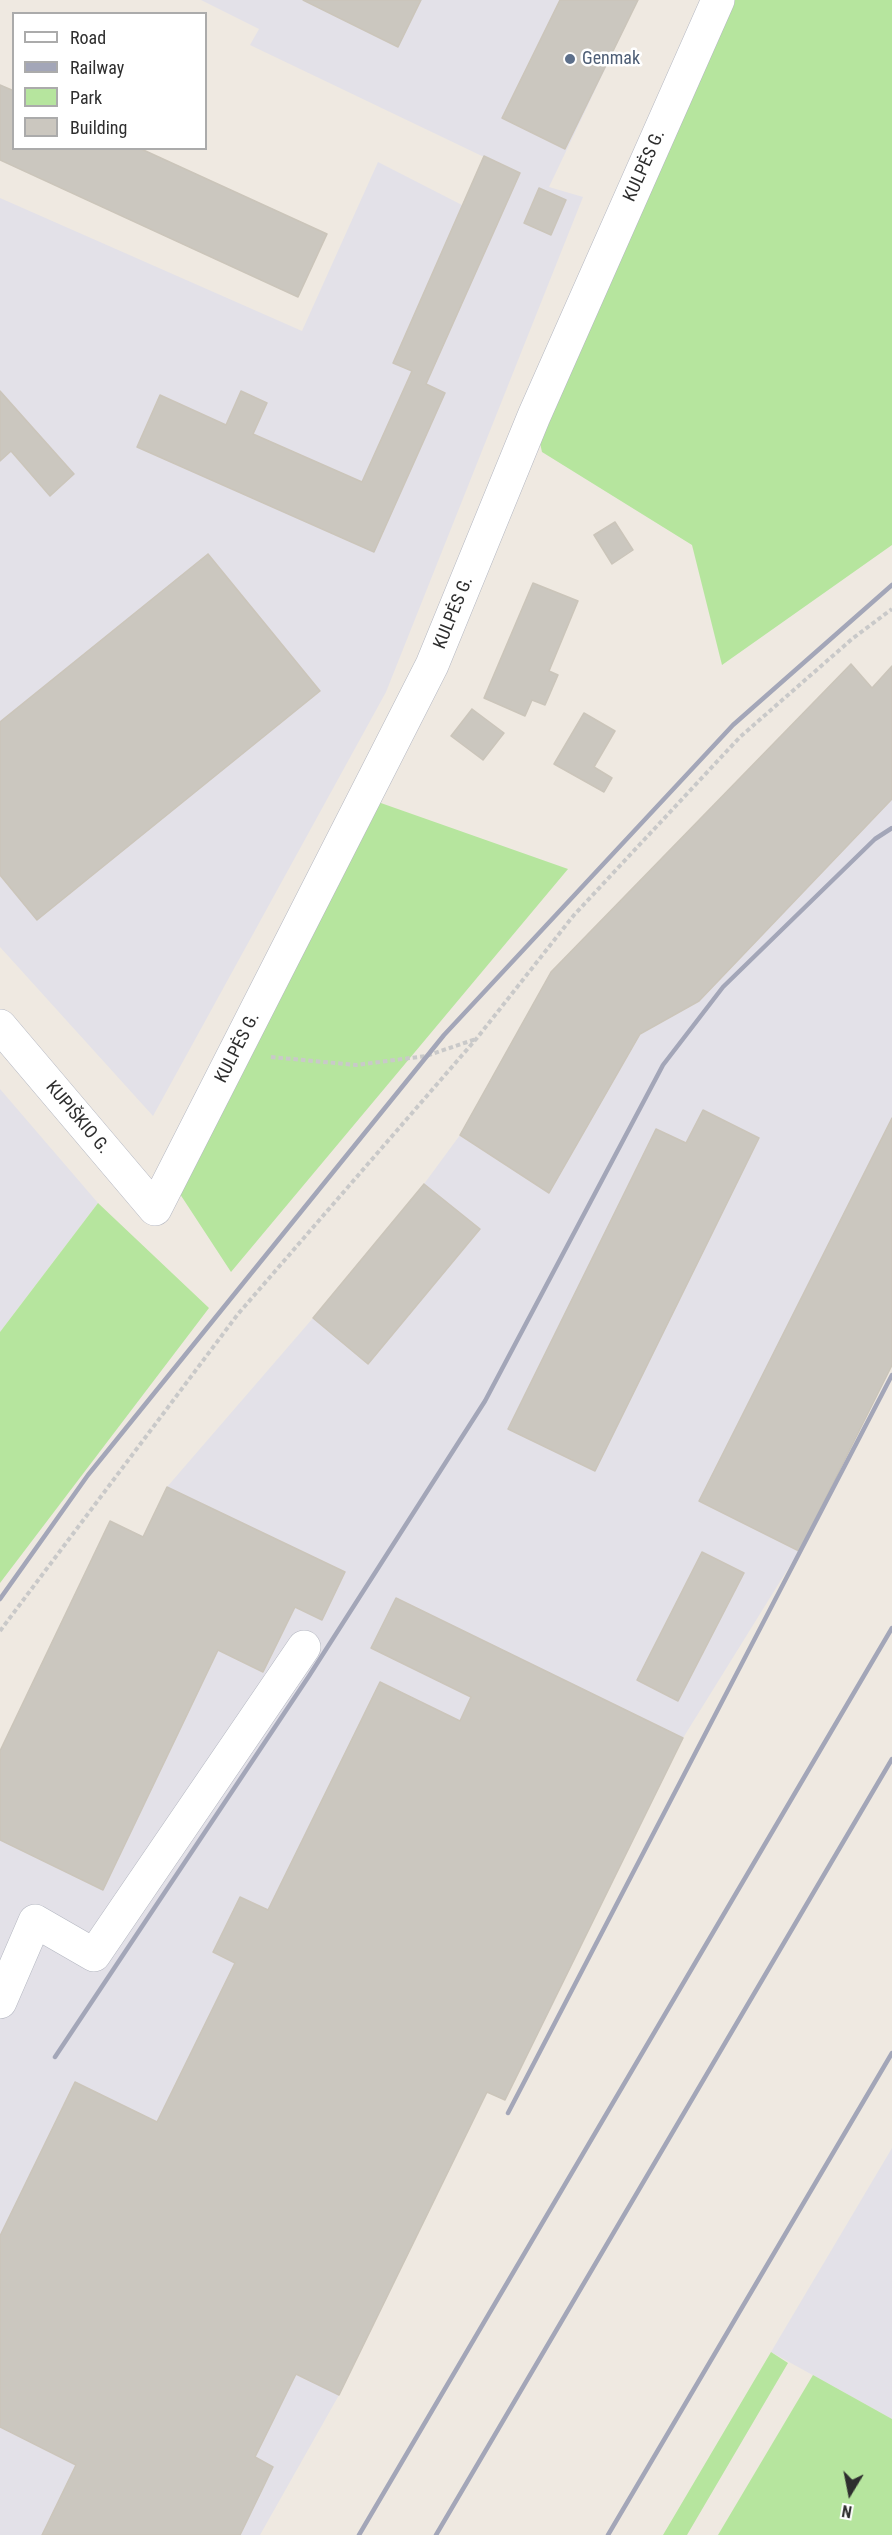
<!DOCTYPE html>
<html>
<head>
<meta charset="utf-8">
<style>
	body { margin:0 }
	#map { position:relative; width:892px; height:2535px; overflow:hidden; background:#efe9e1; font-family:"Roboto Condensed",sans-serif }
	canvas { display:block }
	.legend { position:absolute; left:12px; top:12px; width:195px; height:138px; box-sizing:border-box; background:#fff; border:2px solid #ababab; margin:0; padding:8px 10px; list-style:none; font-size:18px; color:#2e2e2e }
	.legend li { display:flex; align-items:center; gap:12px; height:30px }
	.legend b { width:30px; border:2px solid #ababab }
	.north { position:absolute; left:820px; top:2463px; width:60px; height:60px; -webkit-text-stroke:4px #fff; paint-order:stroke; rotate:190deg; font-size:16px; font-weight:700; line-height:24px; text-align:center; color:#2e2e2e }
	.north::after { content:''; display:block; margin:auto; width:21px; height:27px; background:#2e2e2e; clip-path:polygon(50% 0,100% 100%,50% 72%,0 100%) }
</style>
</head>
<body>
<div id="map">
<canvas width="892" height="2535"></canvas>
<ul class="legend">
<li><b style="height:8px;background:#fff"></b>Road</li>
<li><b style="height:8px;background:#a3a6b8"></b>Railway</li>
<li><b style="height:16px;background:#b6e59e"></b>Park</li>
<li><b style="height:16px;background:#cbc7bf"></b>Building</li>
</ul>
<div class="north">N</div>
</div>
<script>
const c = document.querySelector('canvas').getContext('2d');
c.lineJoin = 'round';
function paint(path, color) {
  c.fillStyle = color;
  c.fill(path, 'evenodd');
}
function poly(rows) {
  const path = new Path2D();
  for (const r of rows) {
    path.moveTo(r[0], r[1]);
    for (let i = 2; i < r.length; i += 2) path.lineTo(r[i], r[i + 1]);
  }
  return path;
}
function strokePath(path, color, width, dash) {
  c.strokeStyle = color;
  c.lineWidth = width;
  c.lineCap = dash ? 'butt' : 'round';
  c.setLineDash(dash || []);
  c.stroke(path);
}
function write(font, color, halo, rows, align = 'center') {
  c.font = font + ' "Roboto Condensed",sans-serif';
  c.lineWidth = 5;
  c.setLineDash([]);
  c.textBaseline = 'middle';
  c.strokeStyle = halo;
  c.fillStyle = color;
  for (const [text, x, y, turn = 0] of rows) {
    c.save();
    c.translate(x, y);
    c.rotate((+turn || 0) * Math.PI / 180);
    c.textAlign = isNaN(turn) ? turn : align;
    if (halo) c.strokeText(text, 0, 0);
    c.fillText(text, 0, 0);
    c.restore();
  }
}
const industrial = poly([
	[201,0,638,0,549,187,583,197,386,692,153,1116,0,947,0,198,302,331,378,162,462,205,484,157,250,45,259,29],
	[851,664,872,688,892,666,892,1365,799,1551,683,1738,505,2100,487,2092,339,2395,260,2535,0,2535,0,1751,110,1521,143,1536,167,1487,313,1318,424,1184,460,1135,551,972],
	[0,1089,98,1203,0,1332],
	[892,2148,892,2419,771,2352]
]);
const green = poly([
	[718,0,892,0,892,545,722,665,692,545,542,452,534,416],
	[378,802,568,869,231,1272,178,1191],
	[98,1203,209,1308,0,1583,0,1332],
	[771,2352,788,2363,687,2535,663,2535],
	[813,2375,892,2419,892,2535,718,2535]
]);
const building = poly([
	[303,0,421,0,398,47,303,0],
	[560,0,638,0,565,149,502,118,560,0],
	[0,85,14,91,14,148,139,148,327,234,298,297,0,160,0,85],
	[484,156,520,173,426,384,445,393,374,552,137,447,160,395,226,425,241,391,267,403,253,434,362,482,412,371,393,363,484,156],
	[539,188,566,200,551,235,524,223,539,188],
	[0,391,74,474,50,496,11,451,0,461,0,391],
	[615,522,633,550,612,564,594,535,615,522],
	[208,554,320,691,37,920,0,875,0,722,208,554],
	[533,583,578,601,549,671,558,675,545,705,532,700,525,716,484,698,533,583],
	[851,664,872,688,892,666,892,799,699,1001,640,1034,549,1193,460,1135,551,972,851,664],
	[472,709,504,733,483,760,451,736,472,709],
	[584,713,615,731,594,767,612,778,604,792,554,764,584,713],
	[703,1110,759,1138,595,1471,508,1429,656,1129,686,1143,703,1110],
	[892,1118,892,1365,799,1551,699,1501,892,1118],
	[424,1184,480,1229,368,1364,313,1318,424,1184],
	[167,1487,345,1572,322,1620,295,1607,263,1672,218,1650,103,1890,0,1840,0,1751,110,1521,143,1537,167,1487],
	[702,1552,744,1573,678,1701,637,1680,702,1552],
	[396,1598,683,1738,505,2100,487,2092,339,2395,296,2374,255,2457,273,2467,240,2535,42,2535,76,2465,0,2427,0,2236,75,2082,157,2122,235,1963,213,1952,240,1897,268,1910,380,1682,460,1721,471,1697,371,1648,396,1598]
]);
const path = poly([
	[271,1057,356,1065,426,1056,476,1039],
	[0,1631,238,1314,477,1038,574,915,740,737,852,639,892,609]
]);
const minor = poly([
	[0,1026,155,1209,432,665,534,416,718,0],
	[0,2002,35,1921,94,1955,304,1647]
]);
const rail = poly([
	[0,1599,88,1475,444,1035,733,725,892,585],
	[55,2057,309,1676,485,1401,663,1065,723,987,875,839,892,828],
	[508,2113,892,1375],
	[359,2535,892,1628],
	[436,2535,892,1759],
	[608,2535,892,2053]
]);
const markers = [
	[570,59,6,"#5c6f8a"]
];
const serviceNames = [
	["Genmak",582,59]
];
const streetNames = [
	["KULPĖS G.",645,166,-66],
	["KULPĖS G.",454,613,-68],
	["KULPĖS G.",238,1048,-63],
	["KUPIŠKIO G.",77,1118,50]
];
paint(industrial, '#e3e1e8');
paint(green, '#b6e59e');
paint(building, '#cbc7bf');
strokePath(building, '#cbc5ba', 1.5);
strokePath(minor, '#b4b7c1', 34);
strokePath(path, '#c9c9c9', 4, [4.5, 3]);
strokePath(minor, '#fff', 33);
strokePath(rail, '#a3a6b8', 4.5);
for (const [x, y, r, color] of markers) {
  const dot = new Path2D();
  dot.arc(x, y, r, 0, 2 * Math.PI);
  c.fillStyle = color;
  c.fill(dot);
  strokePath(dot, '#fff', 2);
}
write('18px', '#4e5e75', '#fff', serviceNames, 'left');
write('18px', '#2e2e2e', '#fff', streetNames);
</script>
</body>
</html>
